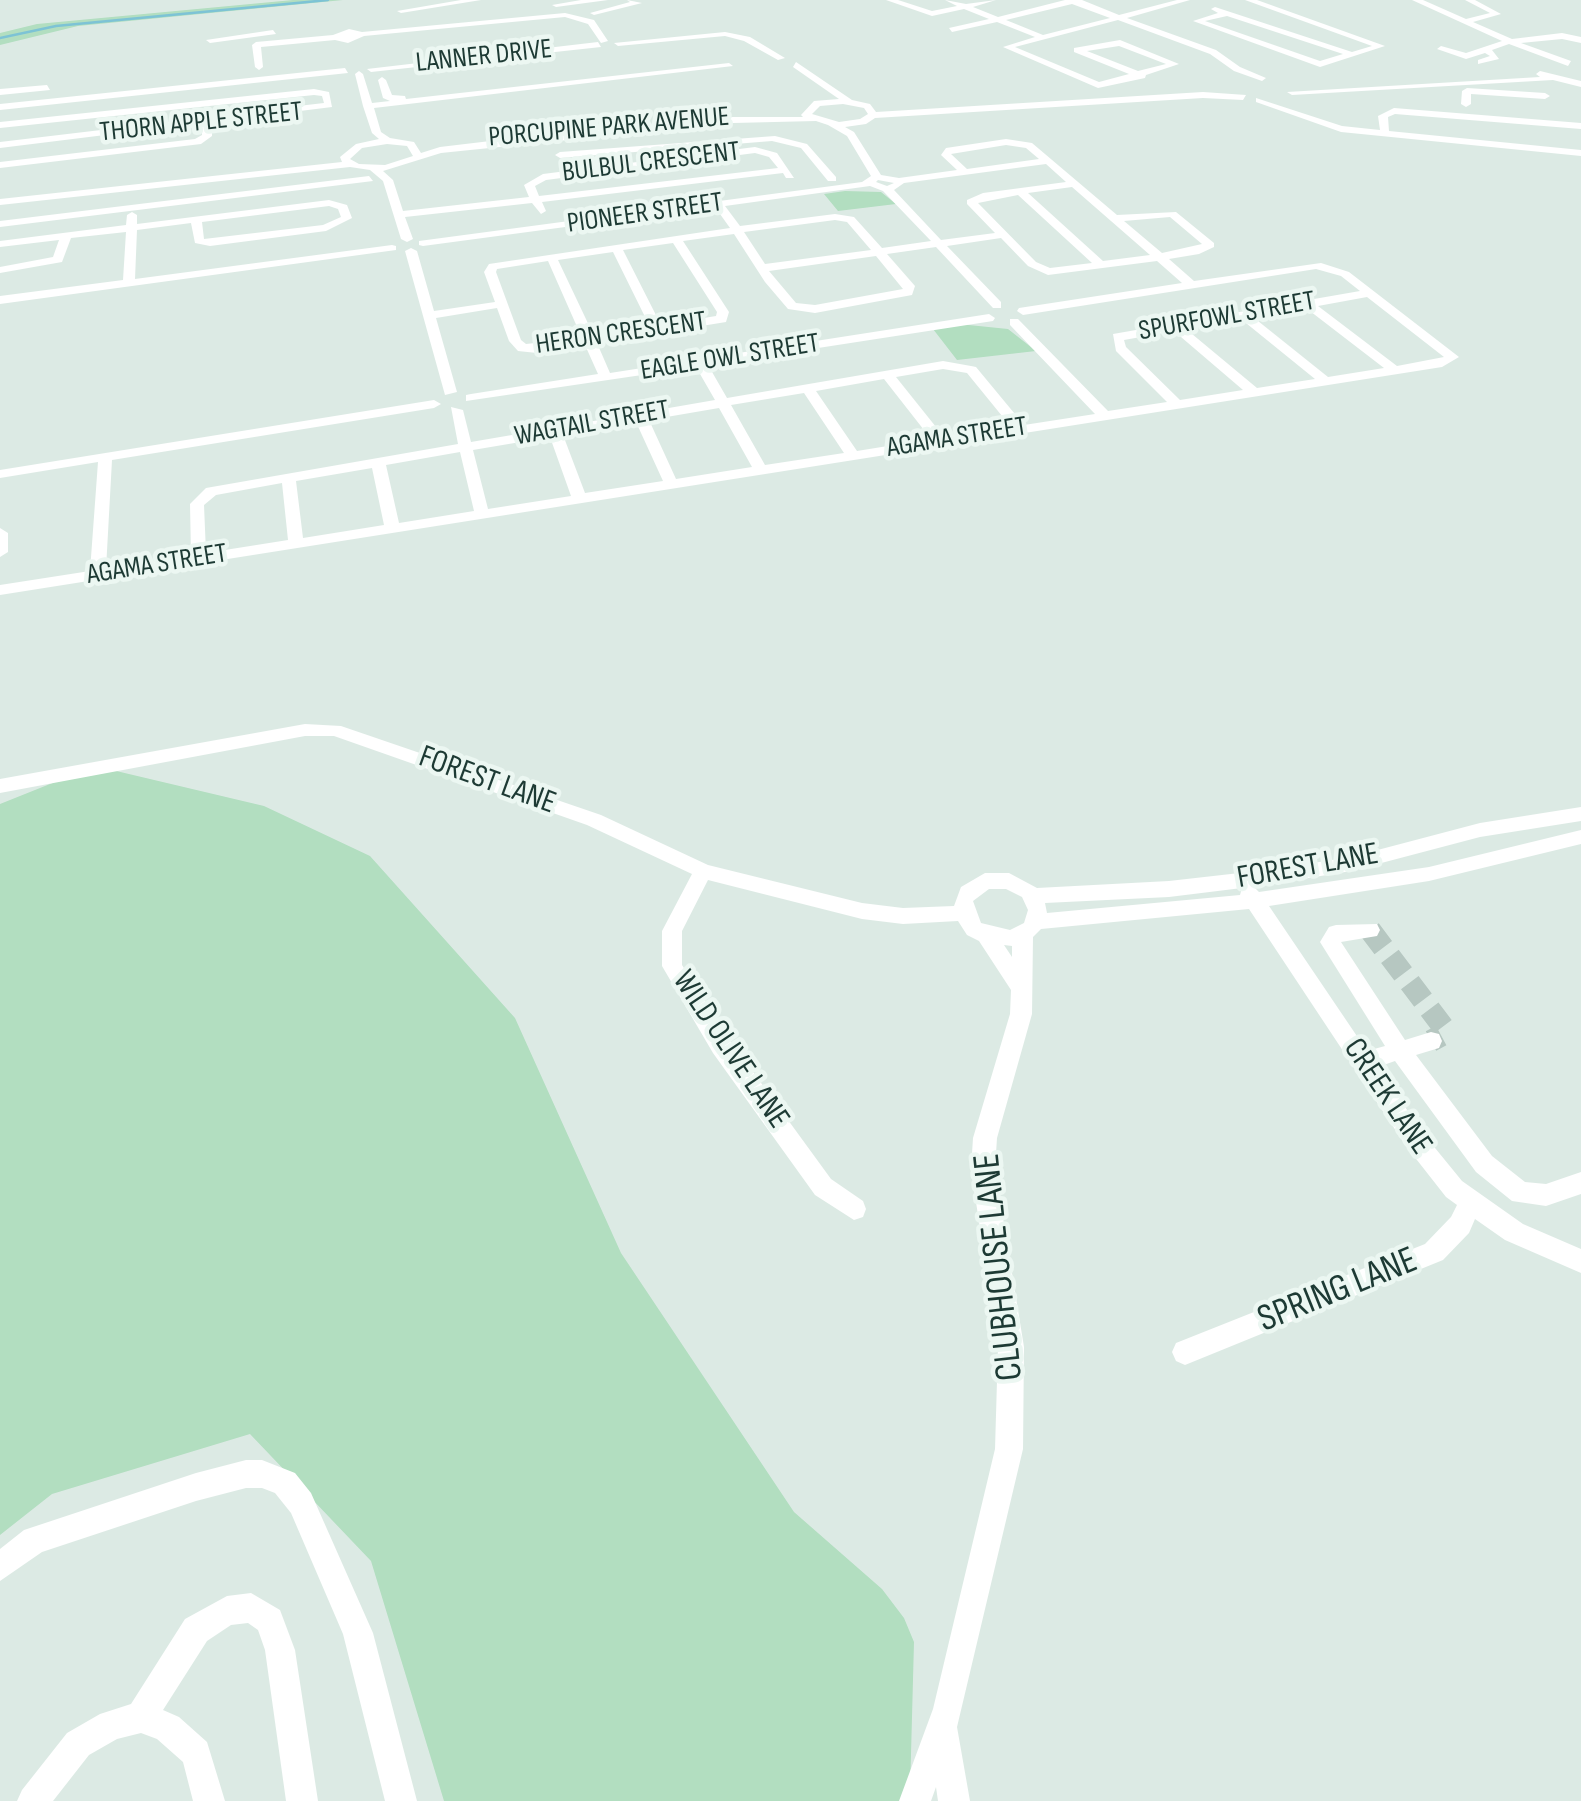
<!DOCTYPE html>
<html>
<head>
<meta charset="utf-8">
<style>
	body { margin:0 }
	canvas { display:block; background:#dceae4 }
</style>
</head>
<body>
<canvas width="1581" height="1801"></canvas>
<script>
const c = document.querySelector('canvas').getContext('2d');
c.lineJoin = 'round';
function paint(path, color) {
  c.fillStyle = color;
  c.fill(path, 'evenodd');
}
function poly(rows) {
  const path = new Path2D();
  for (const r of rows) {
    path.moveTo(r[0], r[1]);
    for (let i = 2; i < r.length; i += 2) path.lineTo(r[i], r[i + 1]);
  }
  return path;
}
function strokePath(path, color, width, dash) {
  c.strokeStyle = color;
  c.lineWidth = width;
  c.lineCap = dash ? 'butt' : 'round';
  c.setLineDash(dash || []);
  c.stroke(path);
}
function write(font, color, halo, rows, align = 'center') {
  c.font = font + ' "Sofia Sans Condensed",sans-serif';
  c.lineWidth = 9;
  c.setLineDash([]);
  c.textBaseline = 'middle';
  c.strokeStyle = halo;
  c.fillStyle = color;
  for (const [text, x, y, turn = 0] of rows) {
    c.save();
    c.translate(x, y);
    c.rotate((+turn || 0) * Math.PI / 180);
    c.textAlign = isNaN(turn) ? turn : align;
    if (halo) c.strokeText(text, 0, 0);
    c.fillText(text, 0, 0);
    c.restore();
  }
}
const green = poly([
	[293,0,343,0,78,26,0,45,0,33,37,24],
	[845,191,881,192,896,204,838,211,824,194],
	[959,324,1008,329,1036,351,957,360,933,329],
	[112,770,264,806,370,856,515,1018,621,1253,794,1512,882,1589,904,1618,914,1642,910,1792,903,1801,444,1801,371,1561,250,1434,52,1494,0,1535,0,804,60,780]
]);
const stream = poly([
	[0,38,56,26,328,0]
]);
const minorTunnel = poly([
	[1370,930,1444,1028,1444,1034,1431,1041]
]);
const minor = poly([
	[461,0,481,0,401,13,397,11,461,0],
	[581,0,608,0,556,7,552,5,581,0],
	[627,0,642,3,594,15,590,13,630,2,627,0],
	[886,0,898,0,932,11,957,6,945,0,966,4,996,0,973,7,998,17,1065,0,1082,0,1119,15,1177,0,1190,0,1127,18,1216,50,1240,67,1266,78,1262,81,1234,71,1210,54,1118,20,1015,47,1099,82,1129,74,1074,52,1074,48,1120,40,1179,64,1146,75,1145,78,1098,88,1003,47,1035,37,997,22,952,32,949,28,989,19,964,9,932,16,886,0],
	[1072,4,1110,18,1043,35,1006,20,1072,4],
	[1119,46,1166,64,1138,71,1087,51,1119,46],
	[1245,0,1257,0,1385,46,1320,67,1193,21,1218,13,1211,9,1215,7,1352,52,1372,46,1245,0],
	[1227,16,1343,54,1320,61,1205,21,1227,16],
	[1412,0,1423,0,1466,19,1490,13,1465,0,1475,0,1501,14,1473,22,1512,39,1562,33,1581,37,1581,43,1562,39,1521,43,1571,61,1568,66,1509,44,1492,50,1499,59,1478,64,1478,60,1490,56,1485,53,1466,59,1437,49,1441,46,1466,53,1502,41,1412,0],
	[565,13,594,20,608,41,601,43,588,24,565,17,364,36,348,43,335,40,261,47,263,67,259,70,255,67,252,45,256,42,333,35,349,29,362,32,565,13],
	[273,30,276,34,210,43,206,40,273,30],
	[725,32,750,37,785,58,778,60,744,41,725,36,618,46,614,43,725,32],
	[598,42,601,47,371,72,367,69,598,42],
	[796,62,852,100,870,104,876,112,1203,92,1246,95,1243,100,1203,98,875,118,866,124,845,127,854,132,881,175,899,178,957,170,941,155,946,148,1006,139,1032,143,1117,215,1176,212,1214,243,1214,247,1199,254,1169,259,1194,281,1321,263,1349,272,1459,357,1442,367,0,595,0,585,90,571,98,462,0,478,0,470,434,400,441,404,434,408,112,460,106,569,191,555,190,504,206,488,458,444,451,407,463,410,471,442,547,429,554,425,559,427,715,400,696,367,466,401,466,395,471,394,598,374,585,345,537,353,518,351,509,341,497,308,436,318,457,392,445,395,405,251,411,248,417,251,434,311,495,302,484,272,489,264,730,228,715,207,423,246,419,245,419,241,862,182,871,176,847,136,828,125,816,121,733,123,441,153,383,171,393,180,403,211,529,197,524,185,543,174,755,147,777,153,794,178,786,178,783,173,542,202,546,211,541,214,532,203,405,217,413,239,407,242,401,239,383,181,370,170,350,167,0,205,0,199,342,162,340,157,356,144,379,139,372,133,363,106,355,74,359,71,363,74,372,103,390,101,383,98,378,80,382,77,386,80,392,95,405,96,406,99,729,63,733,66,374,108,381,132,390,138,414,142,421,153,440,147,566,132,733,117,803,117,801,115,814,101,839,99,793,67,796,62],
	[843,104,864,108,868,114,860,119,839,122,812,114,820,106,843,104],
	[387,144,407,146,413,156,385,165,359,164,350,159,362,148,387,144],
	[1006,145,1026,148,1039,159,967,169,951,154,1006,145],
	[755,153,769,157,778,168,539,196,535,186,546,180,755,153],
	[1046,164,1066,182,983,193,967,200,967,204,995,233,941,240,894,190,904,183,1046,164],
	[878,180,894,183,887,186,876,182,878,180],
	[870,186,883,191,931,241,882,248,854,217,835,214,740,226,725,206,870,186],
	[1072,187,1150,255,1103,261,1028,193,1072,187],
	[1018,195,1092,263,1050,268,1036,262,978,203,1018,195],
	[1170,217,1202,244,1162,253,1124,221,1170,217],
	[835,220,847,222,871,250,765,264,744,232,835,220],
	[734,234,765,282,788,309,815,313,912,295,915,286,887,254,936,247,993,308,1001,308,1001,302,947,246,1001,238,1028,266,1048,275,1157,261,1182,283,1019,308,1017,311,1023,315,1316,269,1341,276,1360,291,1113,334,1116,351,1167,402,1108,411,1018,319,1010,319,1010,325,1095,414,1024,425,976,367,971,366,943,361,727,398,708,365,993,321,995,318,989,314,610,373,597,343,726,322,729,312,683,241,734,234],
	[673,243,717,312,716,316,661,325,623,250,673,243],
	[613,252,650,327,594,336,558,260,613,252],
	[876,256,903,289,815,305,796,303,769,271,876,256],
	[548,261,582,338,526,344,521,340,496,272,497,269,548,261],
	[1367,297,1444,357,1397,366,1318,306,1367,297],
	[1306,308,1384,368,1328,377,1253,317,1306,308],
	[1241,319,1315,379,1257,388,1186,329,1241,319],
	[1174,331,1243,390,1180,400,1126,347,1124,340,1174,331],
	[943,369,967,373,1011,427,944,437,896,377,943,369],
	[884,379,931,439,857,451,816,391,884,379],
	[804,393,844,453,765,465,731,405,804,393],
	[719,408,752,467,676,479,649,420,719,408],
	[636,422,663,481,585,493,563,435,636,422],
	[550,437,571,496,488,509,473,450,550,437],
	[460,452,474,511,399,523,386,465,460,452],
	[372,468,384,525,303,538,296,481,372,468],
	[282,483,288,540,206,553,204,505,216,495,282,483],
	[345,68,348,73,0,110,0,104,345,68],
	[1540,71,1581,81,1581,87,1553,80,1292,95,1287,92,1540,77,1536,74,1540,71],
	[47,85,50,90,0,95,0,89,47,85],
	[1467,88,1545,93,1550,96,1545,99,1471,94,1471,104,1466,107,1461,104,1462,91,1467,88],
	[314,89,329,92,332,107,212,122,212,136,201,144,0,168,0,162,195,139,202,135,202,123,0,148,0,142,202,118,207,110,212,116,324,103,322,96,314,95,0,128,0,122,314,89],
	[1256,98,1342,126,1380,130,1378,116,1394,108,1581,123,1581,129,1395,114,1388,117,1389,131,1581,150,1581,156,1341,132,1256,102,1256,98],
	[775,136,807,144,836,177,836,181,828,181,801,148,772,141,560,158,555,155,560,152,775,136],
	[369,176,373,181,0,227,0,221,369,176],
	[329,200,347,205,352,218,326,231,210,246,195,243,191,223,137,230,135,279,392,245,396,246,396,250,0,304,0,296,123,280,126,232,71,238,62,262,0,273,0,267,53,257,59,240,0,247,0,241,126,225,127,215,132,212,137,215,137,224,329,200],
	[329,206,338,209,341,217,323,225,204,239,202,222,329,206],
	[0,528,8,533,8,552,0,557,0,528],
	[305,724,341,726,601,815,708,865,862,903,903,908,954,906,961,887,985,873,1009,873,1037,888,1169,881,1275,869,1351,857,1480,823,1581,807,1581,821,1480,837,1351,871,1254,887,1259,892,1429,867,1581,830,1581,844,1429,881,1269,906,1367,1051,1385,1046,1320,942,1329,927,1336,925,1377,924,1380,930,1377,936,1341,942,1405,1040,1431,1032,1439,1034,1442,1041,1439,1048,1416,1055,1492,1156,1525,1182,1546,1184,1581,1172,1581,1194,1546,1206,1512,1201,1476,1172,1395,1061,1378,1067,1422,1132,1462,1181,1523,1224,1581,1249,1581,1273,1505,1240,1475,1219,1469,1233,1443,1260,1185,1365,1176,1361,1172,1352,1176,1343,1425,1244,1451,1217,1457,1205,1446,1197,1406,1146,1249,909,1041,929,1033,937,1032,1014,997,1138,995,1169,1024,1347,1023,1449,957,1727,970,1801,938,1801,936,1787,931,1801,899,1801,933,1709,995,1449,998,1347,971,1169,973,1138,1010,1014,1011,990,979,941,967,935,958,921,903,924,862,919,708,880,682,931,682,965,729,1039,831,1179,863,1201,866,1209,863,1217,854,1220,815,1195,713,1053,662,966,662,931,692,874,587,825,334,736,305,736,0,793,0,779,305,724],
	[1242,888,1240,895,1047,913,1045,903,1169,897,1242,888],
	[989,889,1006,889,1022,897,1028,910,1024,923,1010,930,981,923,973,901,989,889],
	[1004,945,1012,946,1012,957,1004,945],
	[246,1460,262,1460,295,1473,311,1493,373,1633,417,1801,385,1801,343,1634,291,1513,275,1493,262,1488,246,1488,196,1501,42,1552,0,1581,0,1549,24,1530,196,1473,246,1460],
	[251,1593,280,1610,295,1650,318,1801,286,1801,265,1650,258,1630,248,1623,231,1625,207,1641,163,1710,179,1717,207,1742,225,1801,193,1801,183,1762,157,1739,141,1733,117,1739,89,1755,53,1801,17,1801,22,1790,67,1733,100,1714,131,1704,185,1619,227,1596,251,1593]
]);
const farStreetnames = [
	["LANNER DRIVE",484,57,-6],
	["THORN APPLE STREET",201,123,-6],
	["PORCUPINE PARK AVENUE",609,128,-5],
	["BULBUL CRESCENT",651,163,-7],
	["PIONEER STREET",645,214,-8],
	["SPURFOWL STREET",1227,317,-10],
	["HERON CRESCENT",621,334,-8],
	["EAGLE OWL STREET",730,358,-9],
	["WAGTAIL STREET",592,424,-10],
	["AGAMA STREET",957,438,-9],
	["AGAMA STREET",157,565,-9]
];
const streetNames = [
	["FOREST LANE",487,781,20],
	["FOREST LANE",1308,867,-10],
	["WILD OLIVE LANE",730,1050,56],
	["CREEK LANE",1387,1097,56]
];
const nearStreetnames = [
	["CLUBHOUSE LANE",1000,1267,-96],
	["SPRING LANE",1338,1291,-22]
];
paint(green, '#b2dec0');
strokePath(stream, '#7dc3d5', 2.5);
strokePath(minorTunnel, '#b6c7c1', 22, [22, 11]);
paint(minor, '#fff');
write('28px', '#1d3a34', '#ecf7f2', farStreetnames);
write('32px', '#1d3a34', '#ecf7f2', streetNames);
write('38px', '#1d3a34', '#ecf7f2', nearStreetnames);
</script>
</body>
</html>
